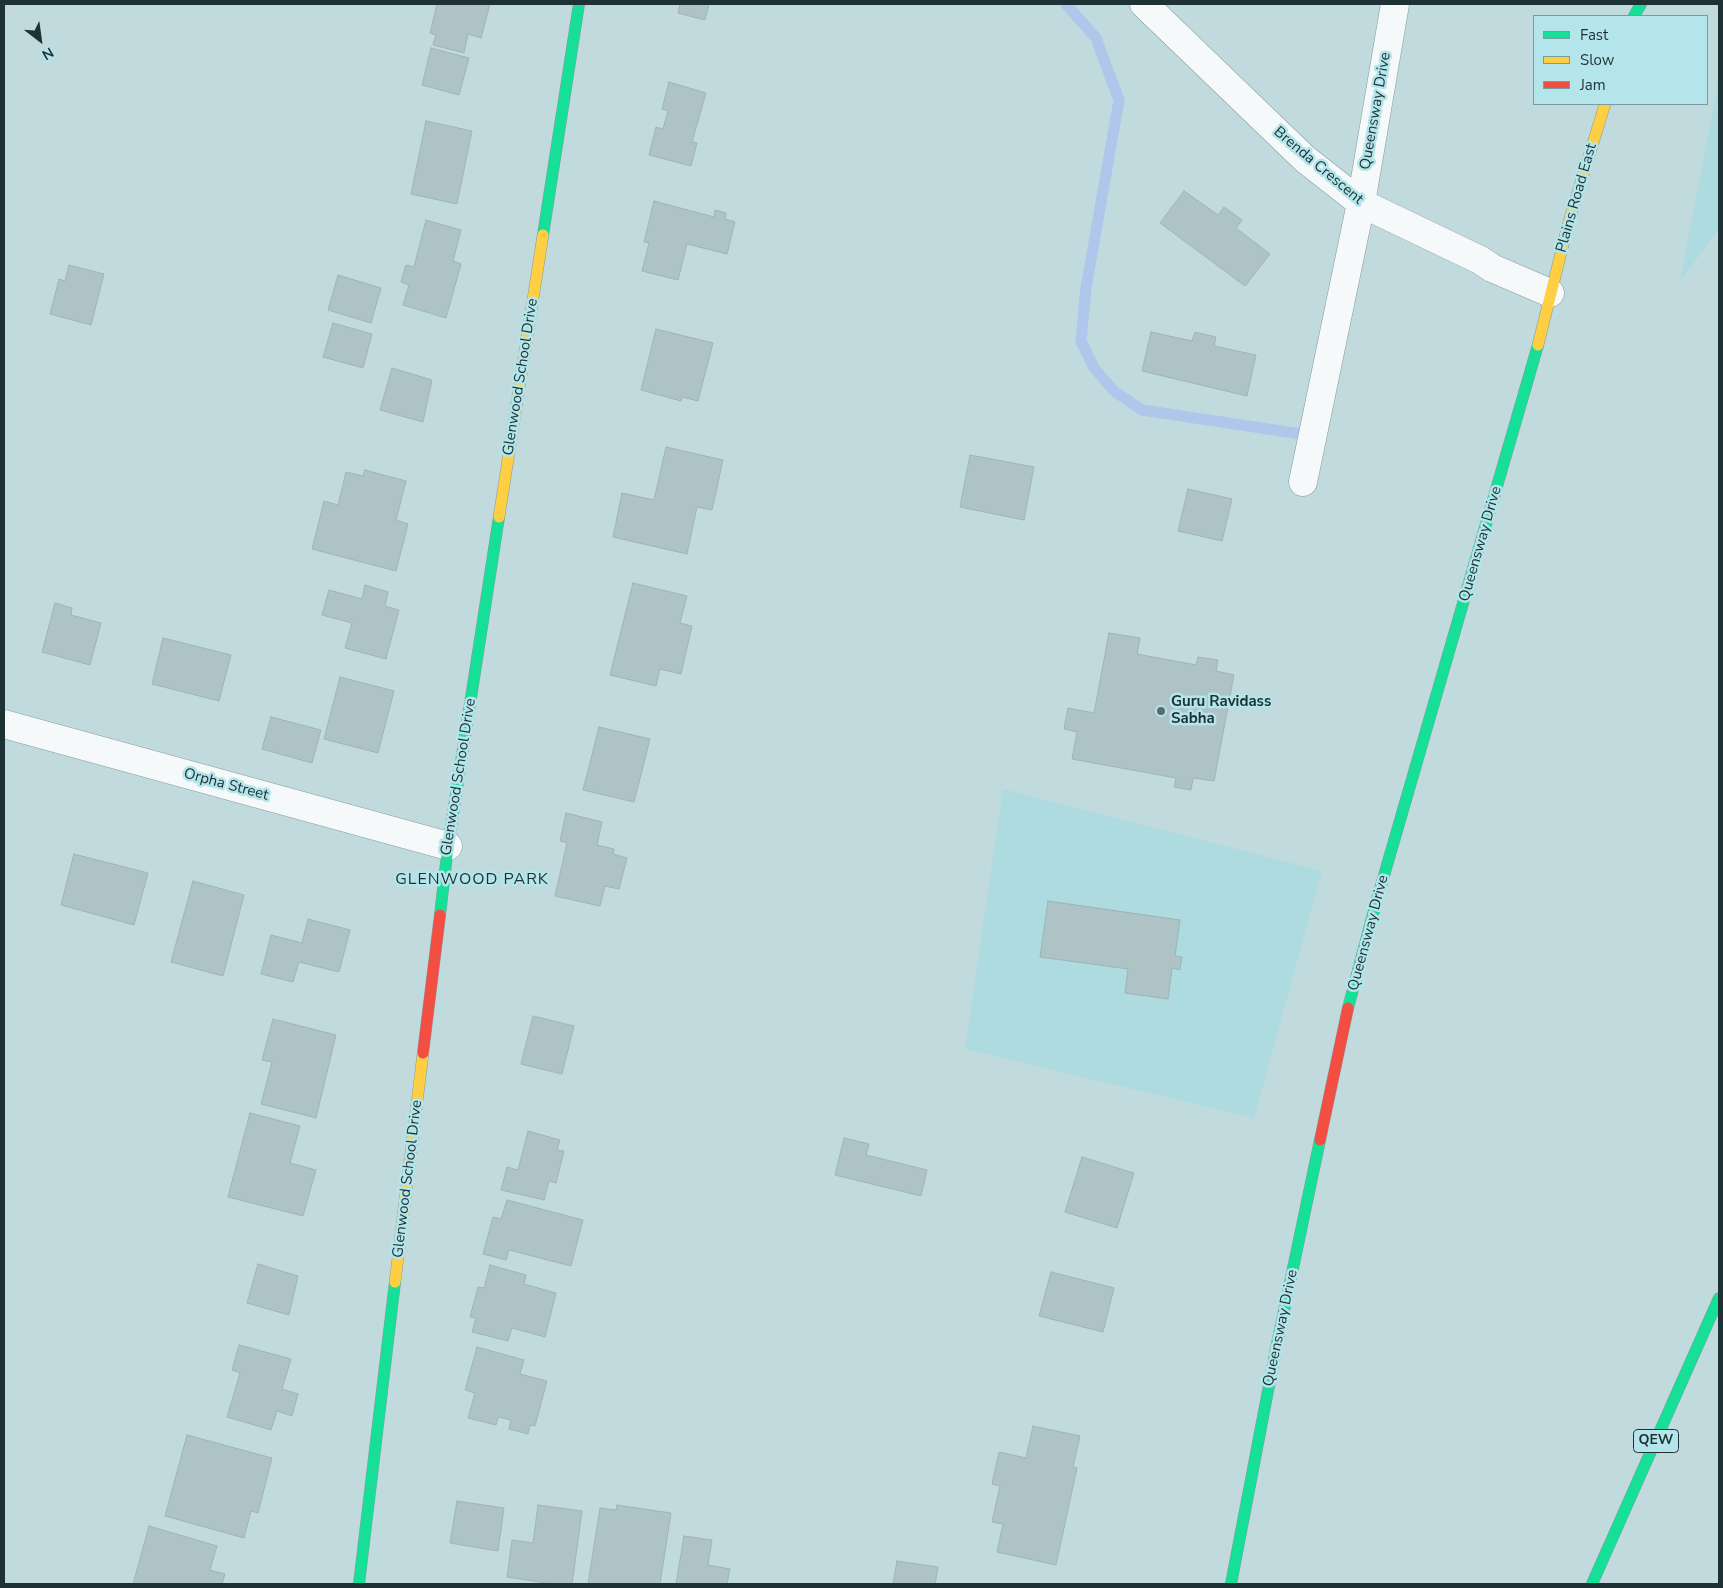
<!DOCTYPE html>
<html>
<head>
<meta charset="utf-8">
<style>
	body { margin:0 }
	#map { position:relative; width:1723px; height:1588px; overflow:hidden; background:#c0dadd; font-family:"Nunito Sans",sans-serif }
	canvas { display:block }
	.frame { position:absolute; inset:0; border:5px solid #1e3134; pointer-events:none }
	.legend { position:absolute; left:1533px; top:15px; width:175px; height:90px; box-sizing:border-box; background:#b3e5ea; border:1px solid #779da1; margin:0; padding:6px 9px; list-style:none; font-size:15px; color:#1e3134 }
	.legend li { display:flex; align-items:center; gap:10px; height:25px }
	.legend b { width:25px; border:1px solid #779da1 }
	.north { position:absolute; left:15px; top:15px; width:50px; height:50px; -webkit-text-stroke:4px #b3e5ea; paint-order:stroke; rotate:150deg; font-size:14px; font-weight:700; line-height:20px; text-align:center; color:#1e3134 }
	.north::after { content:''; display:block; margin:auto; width:18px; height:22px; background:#1e3134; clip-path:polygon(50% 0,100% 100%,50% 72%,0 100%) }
</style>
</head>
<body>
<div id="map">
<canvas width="1723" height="1588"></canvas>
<div class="frame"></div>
<ul class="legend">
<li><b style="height:6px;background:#16e098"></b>Fast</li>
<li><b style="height:6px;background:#ffcf43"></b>Slow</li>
<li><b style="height:6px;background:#f24e42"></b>Jam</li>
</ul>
<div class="north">N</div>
</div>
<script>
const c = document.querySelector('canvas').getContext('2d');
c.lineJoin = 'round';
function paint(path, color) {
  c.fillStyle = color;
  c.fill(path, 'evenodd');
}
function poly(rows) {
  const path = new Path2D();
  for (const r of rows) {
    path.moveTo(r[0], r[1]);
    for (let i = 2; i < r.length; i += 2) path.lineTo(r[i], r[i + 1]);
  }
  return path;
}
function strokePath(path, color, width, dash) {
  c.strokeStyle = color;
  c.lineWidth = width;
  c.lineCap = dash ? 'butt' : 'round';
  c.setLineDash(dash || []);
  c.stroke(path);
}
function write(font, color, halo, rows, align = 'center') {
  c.font = font + ' "Nunito Sans",sans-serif';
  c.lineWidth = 5;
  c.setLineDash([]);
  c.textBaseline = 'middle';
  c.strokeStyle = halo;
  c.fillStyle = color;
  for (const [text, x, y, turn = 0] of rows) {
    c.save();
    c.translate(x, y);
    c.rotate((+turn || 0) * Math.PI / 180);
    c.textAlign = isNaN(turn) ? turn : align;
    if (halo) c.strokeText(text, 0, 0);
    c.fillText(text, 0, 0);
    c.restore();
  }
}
const built = poly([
	[1719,79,1719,229,1680,281],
	[1003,789,1322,871,1254,1118,965,1049]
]);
const stream = poly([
	[1066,4,1096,38,1119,100,1086,288,1081,341,1094,368,1114,391,1142,410,1301,434]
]);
const building = poly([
	[437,4,490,4,481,38,468,34,464,53,433,45,436,35,430,33,437,4],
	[680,4,709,4,705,20,678,13,680,4],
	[431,48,469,58,459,95,422,85,431,48],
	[669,82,706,93,692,142,697,143,691,166,649,155,656,127,663,129,668,111,662,109,669,82],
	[426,121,472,131,457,204,411,194,426,121],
	[1184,191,1218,215,1224,207,1242,220,1236,228,1270,254,1245,286,1160,223,1184,191],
	[654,201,714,217,715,210,726,213,725,219,735,222,727,254,687,244,678,280,642,271,649,243,644,242,654,201],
	[426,220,461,230,453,261,461,264,446,318,403,305,409,285,401,282,406,265,414,267,426,220],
	[69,265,104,274,91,325,50,314,59,279,65,281,69,265],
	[338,275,381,288,371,323,328,310,338,275],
	[333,323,372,334,363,368,323,357,333,323],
	[656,329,713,343,698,401,682,397,681,401,641,390,656,329],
	[1151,332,1192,341,1195,332,1216,337,1214,346,1256,355,1247,396,1142,371,1151,332],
	[392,368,432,380,423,422,380,410,392,368],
	[666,447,723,460,712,510,697,507,687,554,613,537,622,493,654,500,666,447],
	[970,455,1034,467,1024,520,960,507,970,455],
	[365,470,406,481,396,520,408,524,396,571,312,549,324,501,338,505,346,472,363,476,365,470],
	[1188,489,1232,499,1222,541,1178,531,1188,489],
	[633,583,687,596,680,623,692,626,681,674,660,669,656,686,610,675,633,583],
	[365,585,388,592,385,606,399,610,386,659,345,648,352,623,322,615,329,590,362,599,365,585],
	[55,603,72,608,71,615,101,623,90,665,42,652,55,603],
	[1109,633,1140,638,1137,654,1196,665,1198,657,1218,660,1216,671,1234,675,1214,781,1193,778,1191,790,1174,787,1176,778,1072,759,1077,732,1064,729,1068,708,1094,713,1109,633],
	[163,638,231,655,219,701,152,684,163,638],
	[340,677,394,691,378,753,324,739,340,677],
	[271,717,321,730,312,763,262,749,271,717],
	[599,727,650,739,634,802,583,790,599,727],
	[566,813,602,822,597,845,614,849,613,854,627,858,619,889,605,886,600,906,555,896,567,843,560,841,566,813],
	[74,854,148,873,134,925,61,905,74,854],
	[193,881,244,895,223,976,171,962,193,881],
	[1048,901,1180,920,1175,956,1182,957,1180,970,1172,968,1168,999,1125,993,1128,969,1040,957,1048,901],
	[308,919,350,930,339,972,299,962,293,982,261,974,271,935,302,943,308,919],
	[533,1016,574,1026,562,1074,521,1064,533,1016],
	[273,1019,336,1035,316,1118,261,1104,272,1062,262,1060,273,1019],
	[250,1113,300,1126,290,1163,316,1170,303,1216,228,1197,250,1113],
	[528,1131,560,1140,557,1150,564,1151,556,1183,549,1181,544,1200,501,1190,507,1167,518,1170,528,1131],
	[844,1138,869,1144,866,1155,927,1170,921,1196,835,1175,844,1138],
	[1082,1157,1134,1173,1117,1228,1065,1212,1082,1157],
	[507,1200,583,1220,571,1266,509,1250,506,1260,483,1254,493,1217,501,1219,507,1200],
	[258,1264,298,1276,289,1315,247,1303,258,1264],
	[490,1265,526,1275,524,1284,556,1293,545,1337,512,1328,508,1341,472,1332,476,1318,470,1317,478,1287,484,1288,490,1265],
	[1051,1272,1114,1288,1103,1332,1039,1316,1051,1272],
	[239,1345,291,1359,282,1389,298,1394,292,1416,277,1411,271,1430,227,1417,240,1373,232,1370,239,1345],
	[477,1347,524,1360,520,1374,547,1381,535,1426,530,1425,528,1434,509,1429,511,1420,498,1417,496,1425,468,1418,475,1393,465,1390,477,1347],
	[1033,1426,1080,1436,1073,1467,1077,1468,1056,1565,997,1552,1003,1524,992,1522,1000,1486,992,1484,999,1452,1026,1458,1033,1426],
	[187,1435,272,1458,258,1513,251,1511,244,1538,165,1516,187,1435],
	[457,1501,504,1508,498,1551,450,1543,457,1501],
	[538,1505,582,1511,572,1584,553,1584,507,1577,512,1540,533,1543,538,1505],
	[617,1505,671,1513,660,1584,588,1584,600,1508,616,1510,617,1505],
	[149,1526,217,1546,210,1570,225,1574,222,1584,133,1584,149,1526],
	[684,1536,712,1540,708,1565,730,1569,727,1584,676,1584,684,1536],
	[897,1561,938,1567,935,1584,893,1584,897,1561]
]);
const street = poly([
	[1144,4,1305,159,1361,203,1480,260,1492,268,1550,293],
	[1303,482,1361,203,1395,4],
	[4,724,448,846]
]);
const fast = poly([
	[1634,16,1641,4],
	[543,235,579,4],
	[440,915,448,846,499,517],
	[1348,1008,1376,903,1538,345],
	[359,1584,395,1282],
	[1231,1584,1276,1349,1320,1140],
	[1592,1584,1719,1298]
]);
const slow = poly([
	[1538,345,1569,221,1605,104],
	[499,517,543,235],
	[395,1282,423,1053]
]);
const jam = poly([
	[423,1053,440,915],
	[1320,1140,1348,1008]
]);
const markers = [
	[1161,711,5,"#576c6f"]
];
const shields = [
	[1656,1441,45]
];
const shieldNames = [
	["QEW",1656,1441]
];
const streetNames = [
	["Queensway Drive",1376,111,-80],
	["Brenda Crescent",1318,166,40],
	["Plains Road East",1577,198,-74],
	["Glenwood School Drive",521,377,-81],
	["Queensway Drive",1481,544,-74],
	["Glenwood School Drive",459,777,-81],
	["Orpha Street",226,785,15],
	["Queensway Drive",1369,933,-75],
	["Glenwood School Drive",408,1179,-83],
	["Queensway Drive",1281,1328,-78]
];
const poiNames = [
	["Guru Ravidass",1171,702],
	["Sabha",1171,719]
];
const neighbourhoodNames = [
	["GLENWOOD PARK",472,880]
];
paint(built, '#aedbe0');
strokePath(stream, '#afc7ea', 11);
paint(building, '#aec3c5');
strokePath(building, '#9eb4b6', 1);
strokePath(street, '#889c9f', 29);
strokePath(fast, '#889c9f', 12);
strokePath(slow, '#889c9f', 12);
strokePath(jam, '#889c9f', 12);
strokePath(street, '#f6f9fa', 28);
strokePath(fast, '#16e098', 11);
strokePath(slow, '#ffcf43', 11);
strokePath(jam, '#f24e42', 11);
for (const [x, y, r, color] of markers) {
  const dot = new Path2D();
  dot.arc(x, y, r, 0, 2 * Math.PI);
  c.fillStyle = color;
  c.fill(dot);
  strokePath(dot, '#b3e5ea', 2);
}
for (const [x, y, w] of shields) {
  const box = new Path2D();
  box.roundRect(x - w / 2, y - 11.5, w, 23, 4);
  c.fillStyle = '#b3e5ea';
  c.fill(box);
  strokePath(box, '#1e3134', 1);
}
write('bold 14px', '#1e3134', null, shieldNames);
write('15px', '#1e3134', '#b3e5ea', streetNames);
write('bold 15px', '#1e3134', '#b3e5ea', poiNames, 'left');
c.letterSpacing = '1px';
write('16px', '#1e3134', '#b3e5ea', neighbourhoodNames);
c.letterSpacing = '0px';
</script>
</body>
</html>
